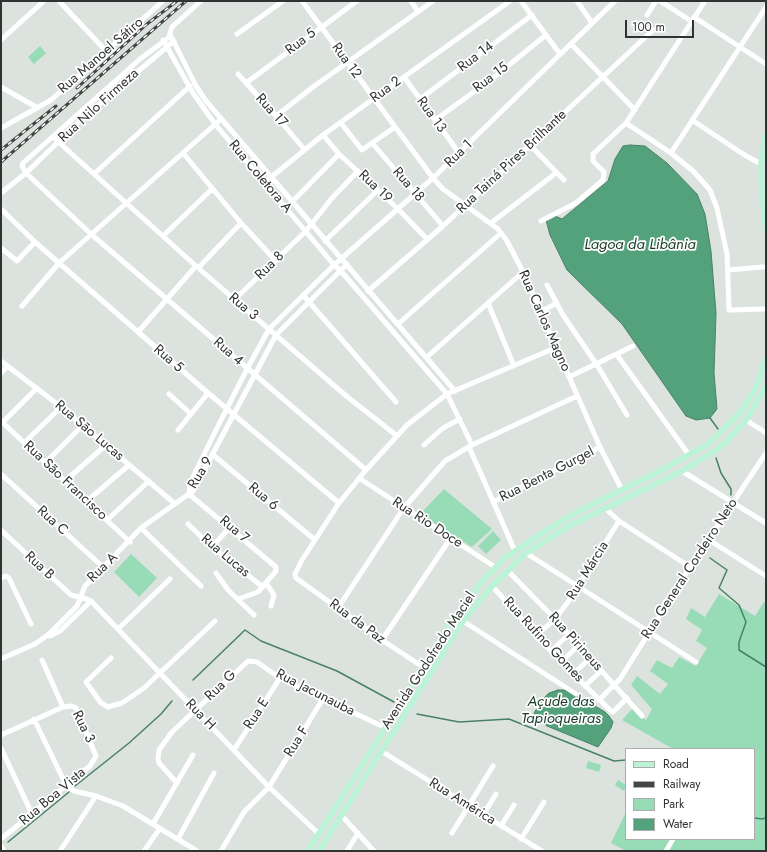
<!DOCTYPE html>
<html>
<head>
<meta charset="utf-8">
<style>
	body { margin:0 }
	#map { position:relative; width:767px; height:852px; overflow:hidden; background:#dce3df; font-family:Jost,sans-serif }
	canvas { display:block }
	.frame { position:absolute; inset:0; border:2px solid #303331; pointer-events:none }
	.legend { position:absolute; left:625px; top:748px; width:130px; height:92px; box-sizing:border-box; background:#fff; border:1px solid #acadad; margin:0; padding:5px 7px; list-style:none; font-size:12px; color:#303331 }
	.legend li { display:flex; align-items:center; gap:8px; height:20px }
	.legend b { width:20px; border:1px solid #acadad }
	.scale { position:absolute; left:625px; top:20px; width:69px; height:18px; box-sizing:border-box; border:2px solid #303331; border-top:0; padding-left:5px; font-size:12px; line-height:14px; white-space:nowrap; color:#303331; -webkit-text-stroke:3px #fff; paint-order:stroke }
</style>
</head>
<body>
<div id="map">
<canvas width="767" height="852"></canvas>
<div class="frame"></div>
<ul class="legend">
<li><b style="height:5px;background:#bcf2d6"></b>Road</li>
<li><b style="height:5px;background:#434744"></b>Railway</li>
<li><b style="height:11px;background:#97dcb7"></b>Park</li>
<li><b style="height:11px;background:#54a27c"></b>Water</li>
</ul>
<div class="scale">100 m</div>
</div>
<script>
const c = document.querySelector('canvas').getContext('2d');
c.lineJoin = 'round';
function paint(path, color) {
  c.fillStyle = color;
  c.fill(path, 'evenodd');
}
function poly(rows) {
  const path = new Path2D();
  for (const r of rows) {
    path.moveTo(r[0], r[1]);
    for (let i = 2; i < r.length; i += 2) path.lineTo(r[i], r[i + 1]);
  }
  return path;
}
function strokePath(path, color, width, dash) {
  c.strokeStyle = color;
  c.lineWidth = width;
  c.lineCap = dash ? 'butt' : 'round';
  c.setLineDash(dash || []);
  c.stroke(path);
}
function write(font, color, halo, rows, align = 'center') {
  c.font = font + ' Jost,sans-serif';
  c.lineWidth = 3.5;
  c.setLineDash([]);
  c.textBaseline = 'middle';
  c.strokeStyle = halo;
  c.fillStyle = color;
  for (const [text, x, y, turn = 0] of rows) {
    c.save();
    c.translate(x, y);
    c.rotate((+turn || 0) * Math.PI / 180);
    c.textAlign = isNaN(turn) ? turn : align;
    if (halo) c.strokeText(text, 0, 0);
    c.fillText(text, 0, 0);
    c.restore();
  }
}
const green = poly([
	[40,46,46,53,34,64,28,57],
	[444,489,492,529,472,547,420,514],
	[493,531,501,540,486,554,478,546],
	[131,554,157,578,139,597,114,572],
	[719,594,755,616,764,602,766,603,766,851,626,851,611,843,626,812,626,839,754,839,754,749,673,749,622,720,633,708,646,720,652,709,631,685,637,676,660,694,668,684,650,671,657,660,672,668,679,657,696,666,707,648,696,641,702,630,686,619,691,608,705,617],
	[588,761,601,765,599,772,586,768],
	[618,780,626,785,624,791,615,785]
]);
const water = poly([
	[630,145,645,146,667,163,697,194,705,214,711,251,716,313,714,373,717,409,710,418,696,420,686,416,622,324,567,270,550,235,546,220,555,216,562,219,608,181,615,159,623,146,630,145],
	[558,690,565,690,571,692,605,712,609,716,613,722,611,728,598,747,547,726,535,717,534,713,543,699,549,693,558,690]
]);
const stream = poly([
	[710,418,718,429],
	[716,458,721,473,731,489,731,495],
	[710,558,727,570,719,588,739,605,746,622,739,642,739,650,766,667],
	[193,680,245,630,261,641,337,671,394,702],
	[417,714,459,722,509,719,614,761,626,760],
	[75,786,129,743,161,714,172,701],
	[754,818,763,819,766,817],
	[8,842,69,792]
]);
const minor = poly([
	[59,1,106,51],
	[302,1,433,178,443,189,498,229,507,241,523,272,600,447,622,490],
	[411,1,418,12],
	[521,1,560,54],
	[577,1,592,23],
	[660,1,691,21],
	[647,15,656,1],
	[694,17,766,64],
	[237,34,283,1],
	[169,36,172,27,201,1],
	[1,40,44,1],
	[163,40,193,93,215,124,334,265,340,270,447,394,472,445],
	[571,44,635,110],
	[238,74,276,116,304,149],
	[404,77,459,153],
	[246,83,357,1],
	[1,87,36,107],
	[420,99,532,15],
	[276,116,313,87,433,1],
	[435,120,493,78,546,35],
	[692,120,743,154,761,164],
	[341,123,362,150,395,127],
	[626,123,671,153,693,171,710,190,717,208,727,254,729,310,766,309],
	[1,128,51,100,163,1],
	[323,135,339,154,398,209,427,239],
	[53,137,196,266,345,395,396,435],
	[373,144,443,226],
	[530,145,564,180],
	[183,153,241,223,276,261],
	[671,153,766,7],
	[95,173,190,86],
	[264,183,323,135,510,1],
	[1,193,26,173,84,117,174,41],
	[292,202,339,154],
	[1,209,35,242,208,393,339,503],
	[541,221,576,203,603,180,604,172,593,161,593,154,626,123,705,1],
	[491,223,556,173],
	[163,236,212,189],
	[325,241,378,190],
	[1,248,17,261,35,242],
	[199,267,241,223],
	[728,270,763,267],
	[547,285,563,315,597,365,627,415],
	[368,291,443,226,653,30],
	[303,295,396,402],
	[234,300,306,231,332,198,358,171],
	[488,303,514,366],
	[22,306,59,263,221,119],
	[540,312,557,303],
	[398,324,501,233],
	[138,332,196,266],
	[617,355,689,455],
	[427,357,523,272],
	[1,361,61,407,174,503],
	[1,373,7,366],
	[569,377,633,346],
	[169,394,191,414],
	[746,420,766,433],
	[1,421,130,542],
	[3,422,37,388],
	[178,430,208,393],
	[24,443,61,407],
	[424,445,443,428,460,419],
	[469,447,515,551],
	[212,454,315,540],
	[45,463,83,425],
	[366,470,91,234,26,173,22,166,23,163,140,59,171,36,196,86,206,101,455,391],
	[682,471,766,523],
	[1,474,104,568],
	[359,478,495,567],
	[65,481,106,445],
	[189,494,190,483,216,430,247,369,269,329,334,265,433,178,615,1],
	[189,494,276,567,276,571,258,592,238,599],
	[87,501,129,465],
	[493,502,600,447],
	[605,508,619,521,690,567],
	[107,520,149,481],
	[188,524,212,547,263,587],
	[141,528,201,586],
	[1,530,71,595,86,599,91,601,269,787,319,834],
	[709,540,766,576],
	[212,547,230,527],
	[526,553,696,662],
	[507,570,555,619,642,716],
	[216,573,228,590,254,615],
	[1,578,6,576,9,578,31,624],
	[266,583,274,595,271,606],
	[492,586,561,662,611,711,613,712,627,698],
	[338,608,403,509,445,461,472,445,577,396],
	[463,621,576,694],
	[118,629,170,579],
	[537,635,555,619,568,602,619,521],
	[50,636,60,631,91,601],
	[382,640,450,539],
	[551,651,568,635],
	[111,658,86,682,101,703,108,707,122,703,144,688,215,621],
	[1,659,35,644,49,634,77,606,85,586,141,528,193,491,276,335,347,264],
	[42,660,63,707],
	[561,662,578,646],
	[423,667,382,640,296,578,295,574,302,560,339,503,366,470,407,425,447,394,555,348],
	[573,674,589,659],
	[585,686,601,671],
	[599,700,620,679,690,567,766,453],
	[34,719,66,785,74,791,96,796,123,806,197,851],
	[1,735,63,707,72,706,76,708,96,756,90,766,1,839],
	[1,748,32,814],
	[234,750,280,678],
	[381,751,542,851],
	[177,783,159,763,158,758,159,750,172,732,248,661,257,662,280,678,386,728],
	[341,815,374,851],
	[483,815,496,794],
	[153,824,193,755],
	[501,826,514,805],
	[452,833,493,766],
	[178,839,214,773],
	[521,839,544,802],
	[1,846,4,851],
	[60,851,96,796],
	[144,851,160,828],
	[221,851,244,812,269,787,324,697],
	[347,851,358,833],
	[666,851,673,839]
]);
const major = poly([
	[766,135,761,164,762,192,766,230],
	[308,851,454,618,484,579,505,558,547,530,577,512,662,470,708,444,739,414,749,399,757,385,766,359],
	[319,851,463,621,492,586,526,553,571,525,682,471,716,450,726,442,746,420,766,386]
]);
const rail = poly([
	[77,88,147,24,177,1],
	[1,150,56,106],
	[1,162,186,1]
]);
const streetNames = [
	["Rua 5",301,42,-37],
	["Rua Manoel Sátiro",101,56,-41],
	["Rua 14",476,57,-37],
	["Rua 12",346,61,54],
	["Rua 15",491,78,-37],
	["Rua 2",386,90,-36],
	["Rua Nilo Firmeza",99,106,-42],
	["Rua 17",271,111,48],
	["Rua 13",431,115,54],
	["Rua 1",459,154,-44],
	["Rua Tainá Pires Brilhante",512,162,-43],
	["Rua Coletora A",260,177,50],
	["Rua 18",408,185,49],
	["Rua 19",375,187,43],
	["Rua 8",270,266,-44],
	["Rua 3",243,307,40],
	["Rua Carlos Magno",544,321,66],
	["Rua 4",228,352,41],
	["Rua 5",168,359,41],
	["Rua São Lucas",89,431,40],
	["Rua 9",201,473,-59],
	["Rua Benta Gurgel",547,475,-27],
	["Rua São Francisco",65,481,43],
	["Rua 6",263,497,40],
	["Rua C",52,521,42],
	["Rua Rio Doce",427,523,33],
	["Rua 7",234,530,40],
	["Rua Lucas",225,556,40],
	["Rua B",39,566,43],
	["Rua A",103,568,-44],
	["Rua General Cordeiro Neto",690,569,-57],
	["Rua Márcia",588,571,-58],
	["Rua da Paz",357,622,36],
	["Rua Rufino Gomes",543,640,47],
	["Rua Pirineus",575,642,48],
	["Avenida Godofredo Maciel",429,661,-57],
	["Rua G",221,686,-44],
	["Rua Jacunauba",315,693,27],
	["Rua E",257,714,-57],
	["Rua H",200,715,46],
	["Rua 3",83,727,64],
	["Rua F",297,742,-58],
	["Rua Boa Vista",53,797,-40],
	["Rua América",462,802,32]
];
const waterNames = [
	["Lagoa da Libânia",640,245],
	["Açude das",561,702],
	["Tapioqueiras",561,719]
];
paint(green, '#97dcb7');
paint(water, '#54a27c');
strokePath(water, '#498166', 1);
strokePath(stream, '#498166', 1.5);
strokePath(minor, '#fff', 5);
strokePath(major, '#bcf2d6', 6);
strokePath(rail, '#434744', 3);
strokePath(rail, '#fff', 1.5, [4.5]);
write('14px', '#303331', '#fff', streetNames);
write('italic 15px', '#173a29', '#fff', waterNames);
</script>
</body>
</html>
